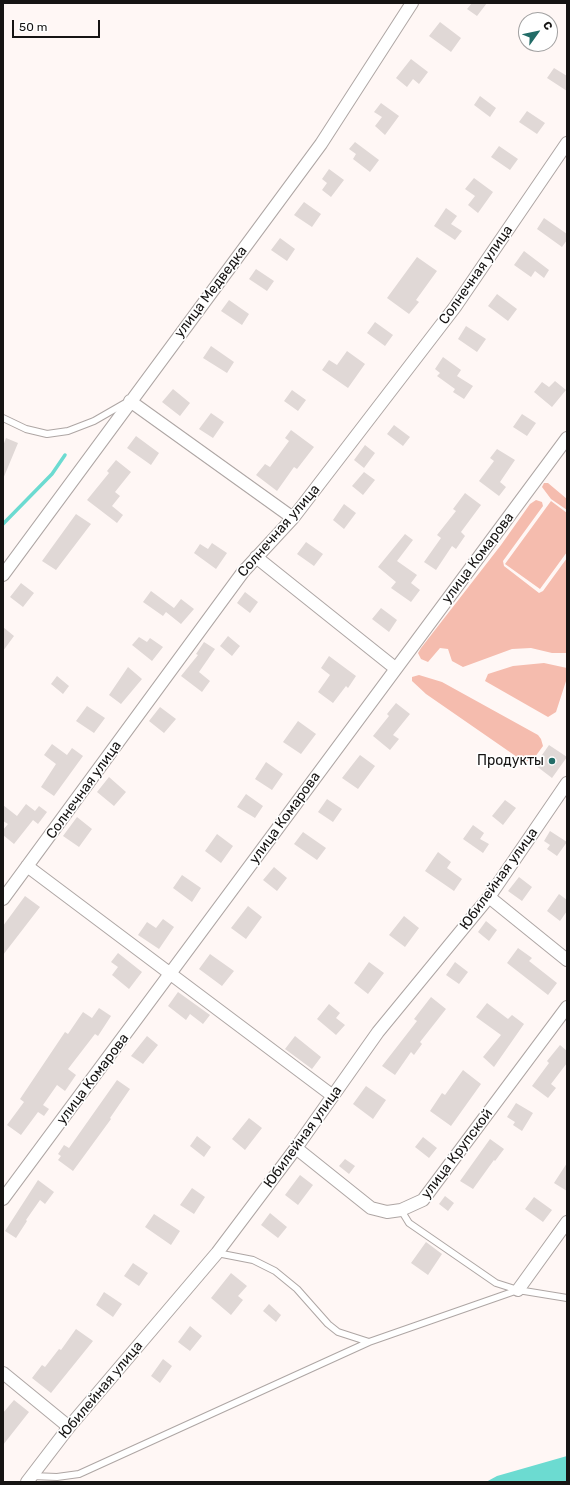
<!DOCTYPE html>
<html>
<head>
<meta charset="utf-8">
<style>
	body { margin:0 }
	#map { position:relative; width:570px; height:1485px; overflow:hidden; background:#fff7f5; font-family:Rubik,sans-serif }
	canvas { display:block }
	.frame { position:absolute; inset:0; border:4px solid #161413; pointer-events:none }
	.north { position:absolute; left:518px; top:12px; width:40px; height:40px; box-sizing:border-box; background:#fff; border:1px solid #a2a1a1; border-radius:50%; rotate:57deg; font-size:11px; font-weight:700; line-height:16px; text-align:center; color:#161413 }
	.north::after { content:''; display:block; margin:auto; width:14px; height:18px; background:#226c67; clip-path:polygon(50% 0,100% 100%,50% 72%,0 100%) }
	.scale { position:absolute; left:12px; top:20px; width:88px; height:18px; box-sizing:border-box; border:2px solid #161413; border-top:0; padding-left:5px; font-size:12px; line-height:14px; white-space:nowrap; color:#161413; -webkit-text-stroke:3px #fff; paint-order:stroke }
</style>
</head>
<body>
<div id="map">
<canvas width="570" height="1485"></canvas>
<div class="frame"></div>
<div class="north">С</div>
<div class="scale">50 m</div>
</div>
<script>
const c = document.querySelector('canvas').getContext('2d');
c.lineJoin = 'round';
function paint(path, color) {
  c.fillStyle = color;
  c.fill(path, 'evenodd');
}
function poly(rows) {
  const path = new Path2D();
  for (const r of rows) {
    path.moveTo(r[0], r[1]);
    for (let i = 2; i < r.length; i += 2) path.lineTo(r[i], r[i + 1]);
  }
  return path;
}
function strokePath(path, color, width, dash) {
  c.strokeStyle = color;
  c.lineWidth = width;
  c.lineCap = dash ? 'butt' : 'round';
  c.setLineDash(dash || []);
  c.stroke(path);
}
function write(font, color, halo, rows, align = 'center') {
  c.font = font + ' Rubik,sans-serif';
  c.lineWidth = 3.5;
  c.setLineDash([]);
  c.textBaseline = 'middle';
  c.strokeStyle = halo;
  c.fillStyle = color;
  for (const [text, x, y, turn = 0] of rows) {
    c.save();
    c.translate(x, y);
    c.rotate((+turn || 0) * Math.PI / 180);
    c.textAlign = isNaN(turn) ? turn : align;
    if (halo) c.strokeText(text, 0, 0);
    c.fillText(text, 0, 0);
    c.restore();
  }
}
const green = poly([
	[544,483,548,483,567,499,567,510,551,499,542,487],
	[536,500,542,502,543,506,503,561,504,566,539,593,543,591,567,558,567,653,552,653,531,648,512,649,463,667,452,661,448,649,440,648,428,662,421,659,418,653,421,648,501,545,530,504],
	[551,501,567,513,567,552,540,589,505,564],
	[544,663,567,668,567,678,556,712,548,717,485,681,488,674,513,666],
	[419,675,442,682,538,735,541,739,543,746,535,757,526,762,517,757,426,694,412,681,412,677]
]);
const water = poly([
	[567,1456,567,1482,486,1482,497,1476]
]);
const stream = poly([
	[3,524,52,474,65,455]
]);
const building = poly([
	[472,3,487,3,477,16,467,9],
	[440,22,461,38,451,52,429,36],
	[411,59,428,72,419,84,413,79,407,87,396,78],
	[554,68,567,76,567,91,547,78],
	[480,96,496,108,490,117,474,105],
	[381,103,399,116,385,135,375,126,382,117,374,112],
	[527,111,545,123,537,134,519,122],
	[355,142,379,160,370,172,353,159,356,154,349,149],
	[499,146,518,159,510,170,491,157],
	[329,169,344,180,331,197,322,190,327,183,322,179],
	[474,178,493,192,478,213,468,205,475,196,465,189],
	[304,202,321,214,312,227,294,215],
	[446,208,457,216,451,224,462,231,455,240,434,226],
	[544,218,567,234,567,240,562,247,537,229],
	[280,238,295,249,287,261,271,250],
	[524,251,549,270,544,278,535,271,531,277,514,265],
	[417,257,437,271,416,300,419,302,409,314,387,298],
	[256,269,274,281,267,291,249,279],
	[497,294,517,309,508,321,488,306],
	[229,300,249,314,242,325,221,311],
	[375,322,393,335,385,346,367,333],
	[466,326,486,339,477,352,458,339],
	[211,346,234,362,227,373,203,358],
	[347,351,365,364,348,388,322,370,329,360,337,365],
	[443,357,461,370,457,376,473,386,464,399,453,392,455,389,437,376,440,373,435,369],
	[555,381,566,390,552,407,534,392,542,382,549,387],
	[173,389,190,403,180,416,162,402],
	[292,390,306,400,298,411,284,401],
	[211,413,224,422,213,438,199,429],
	[522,414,536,423,527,436,513,427],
	[394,425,410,437,403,446,387,434],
	[291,430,314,447,297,469,294,467,277,491,256,475,265,464,270,467,289,441,285,438],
	[136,436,159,453,151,465,127,448],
	[6,438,18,443,3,479,3,446],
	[365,445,375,453,364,468,354,460],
	[497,449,515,460,500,482,506,487,499,496,479,481,494,461,490,458],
	[116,460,131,472,115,492,120,496,112,506,123,515,117,523,87,500,109,473,107,471],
	[364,472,375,480,363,495,352,486],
	[465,493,481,505,461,532,465,536,456,549,452,546,436,570,424,562,441,538,437,535,456,511,453,509],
	[344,504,356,513,344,529,333,520],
	[76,514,91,524,56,570,42,561],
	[405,534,413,540,397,561,417,575,411,583,420,590,411,602,391,588,396,582,378,567],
	[306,542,323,554,314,566,297,554],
	[212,543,227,553,216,569,194,553,200,544,208,549],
	[21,583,34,593,23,607,10,597],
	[151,591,174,608,181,599,194,609,181,624,166,612,163,616,143,602],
	[245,592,258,602,250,613,237,603],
	[381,608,397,620,389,632,372,619],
	[3,627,14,636,3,651],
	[228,636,240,646,232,656,220,646],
	[139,637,147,642,150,638,163,647,152,661,132,645],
	[204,642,215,649,199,672,210,681,202,692,181,676,198,655,196,654],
	[329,656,356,676,348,688,346,686,333,703,318,692,330,675,321,668],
	[128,667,142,679,121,704,109,695],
	[57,676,69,686,63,694,51,684],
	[396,703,410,714,393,735,399,739,390,750,373,736,389,716,387,714],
	[87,706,105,718,94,733,76,721],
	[160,707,176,719,164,733,149,721],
	[298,721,316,734,301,754,283,742],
	[52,744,67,755,72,748,83,756,54,796,41,787,56,764,44,755],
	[549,745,567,757,552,778,535,765],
	[360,755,375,766,358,789,342,778],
	[266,762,283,774,272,790,255,779],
	[109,777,126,792,114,806,97,792],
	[246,794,263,806,255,818,237,807],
	[327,799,342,809,333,822,318,812],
	[505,800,516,808,503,825,492,816],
	[26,804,35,811,39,806,47,812,38,824,33,820,14,844,3,835,3,830,8,824,3,821,3,805,17,816],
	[77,817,92,829,79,847,63,836],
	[473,825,484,833,480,839,489,844,483,853,463,839],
	[550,831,567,842,557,856,547,849,550,845,544,841],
	[303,832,326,848,317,860,294,844],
	[217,834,233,846,221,863,205,851],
	[438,852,451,862,447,868,462,879,454,891,425,871],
	[274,867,287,878,277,891,263,880],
	[182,875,201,888,192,902,173,888],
	[519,877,532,887,522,901,508,891],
	[559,894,567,900,567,911,560,921,547,911],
	[25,896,40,907,3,955,3,926],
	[248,906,262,917,246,939,231,928],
	[404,916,419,928,405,947,389,935],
	[163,919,174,927,159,949,138,935,147,922,156,928],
	[486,921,497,930,489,941,478,932],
	[518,948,532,958,529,961,557,983,548,995,507,963],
	[118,953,142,972,129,989,112,975,118,967,111,962],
	[210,954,234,971,222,986,199,969],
	[369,962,384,973,368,994,354,983],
	[455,962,468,972,459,984,446,975],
	[178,992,210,1015,203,1024,190,1014,186,1020,168,1006],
	[431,997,446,1009,420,1042,422,1044,414,1055,411,1052,395,1075,382,1066,417,1021,414,1019],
	[487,1003,508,1019,512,1015,524,1024,494,1067,483,1057,501,1035,476,1017],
	[329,1004,340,1013,336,1018,345,1025,336,1035,317,1019],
	[99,1008,111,1016,98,1036,95,1034,68,1069,76,1075,65,1091,57,1085,43,1105,49,1109,44,1116,38,1112,21,1135,7,1125,24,1102,20,1099,65,1032,68,1034,83,1012,92,1018],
	[147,1036,158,1045,143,1064,131,1056],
	[295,1036,321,1057,312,1069,285,1049],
	[560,1045,567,1051,567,1063,551,1084,556,1088,548,1098,532,1086,549,1063,547,1061],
	[463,1070,481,1084,451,1126,430,1111,442,1093,445,1095],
	[117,1080,130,1089,110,1118,111,1119,73,1171,58,1160,61,1156,58,1154,64,1145,69,1148],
	[366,1086,386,1100,373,1119,353,1104],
	[516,1103,533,1113,522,1131,513,1125,515,1122,507,1117],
	[249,1118,262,1128,245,1150,232,1139],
	[197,1136,211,1147,204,1157,190,1146],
	[423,1137,437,1148,429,1158,415,1147],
	[490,1139,504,1149,495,1161,494,1160,473,1189,460,1181],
	[345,1159,355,1166,349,1174,339,1166],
	[567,1163,567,1191,554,1183],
	[300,1175,313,1185,298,1205,285,1195],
	[38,1180,54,1192,45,1204,40,1200,26,1220,27,1221,16,1238,5,1231],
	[192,1188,205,1197,194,1214,180,1205],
	[445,1196,454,1203,448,1211,439,1204],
	[534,1197,552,1210,543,1222,525,1209],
	[270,1213,287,1227,278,1238,261,1225],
	[154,1214,180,1231,171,1245,145,1227],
	[426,1242,442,1254,428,1275,411,1263],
	[133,1263,148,1273,139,1286,124,1276],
	[231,1273,247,1286,238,1296,243,1300,231,1315,211,1298],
	[104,1292,122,1304,113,1317,96,1305],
	[269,1304,281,1315,276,1322,263,1311],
	[190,1326,202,1336,190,1351,178,1342],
	[76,1329,93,1341,51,1393,32,1378,42,1365,45,1367,59,1349,61,1350],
	[163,1359,172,1366,160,1383,151,1376],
	[14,1400,29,1412,3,1445,3,1413]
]);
const lane = poly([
	[3,418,26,429,47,434,68,431,94,421,127,402],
	[401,1210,409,1223,496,1283,518,1290,567,1298],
	[217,1253,253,1260,275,1271,297,1289,328,1324,338,1332,369,1342],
	[32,1476,57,1477,79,1474,369,1342,518,1290]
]);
const street = poly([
	[130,401,293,518],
	[256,557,395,668],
	[3,575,321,144,412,3],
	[27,866,333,1096],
	[489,897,567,960],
	[3,899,243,572,293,518,455,307,567,143],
	[296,1148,371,1208,387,1212,401,1210,423,1200,567,1007],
	[3,1199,567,438],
	[518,1290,567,1222],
	[3,1373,69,1427],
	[27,1482,69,1427,217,1253,296,1148,378,1032,489,897,567,783]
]);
const markers = [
	[552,761,4,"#226c67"]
];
const streetNames = [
	["Солнечная улица",476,275,-55],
	["улица Медведка",211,292,-53],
	["Солнечная улица",279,531,-49],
	["улица Комарова",478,558,-53],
	["Солнечная улица",84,790,-54],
	["улица Комарова",285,818,-54],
	["Юбилейная улица",499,879,-54],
	["улица Комарова",93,1079,-53],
	["Юбилейная улица",303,1137,-54],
	["улица Крупской",457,1154,-53],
	["Юбилейная улица",101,1390,-50]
];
const poiNames = [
	["Продукты",544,761]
];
paint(green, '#f5bcae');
paint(water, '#6cdbd1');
strokePath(stream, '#6cdbd1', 3.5);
paint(building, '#e0d8d6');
strokePath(lane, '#aea6a4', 8);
strokePath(street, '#aea6a4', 14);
strokePath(lane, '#fff', 6);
strokePath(street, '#fff', 12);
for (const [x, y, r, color] of markers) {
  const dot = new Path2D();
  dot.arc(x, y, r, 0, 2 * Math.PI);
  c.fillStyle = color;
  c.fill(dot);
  strokePath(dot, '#fff', 1.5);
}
write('14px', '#161413', '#fff', streetNames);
write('14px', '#161413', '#fff', poiNames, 'right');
</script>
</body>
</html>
